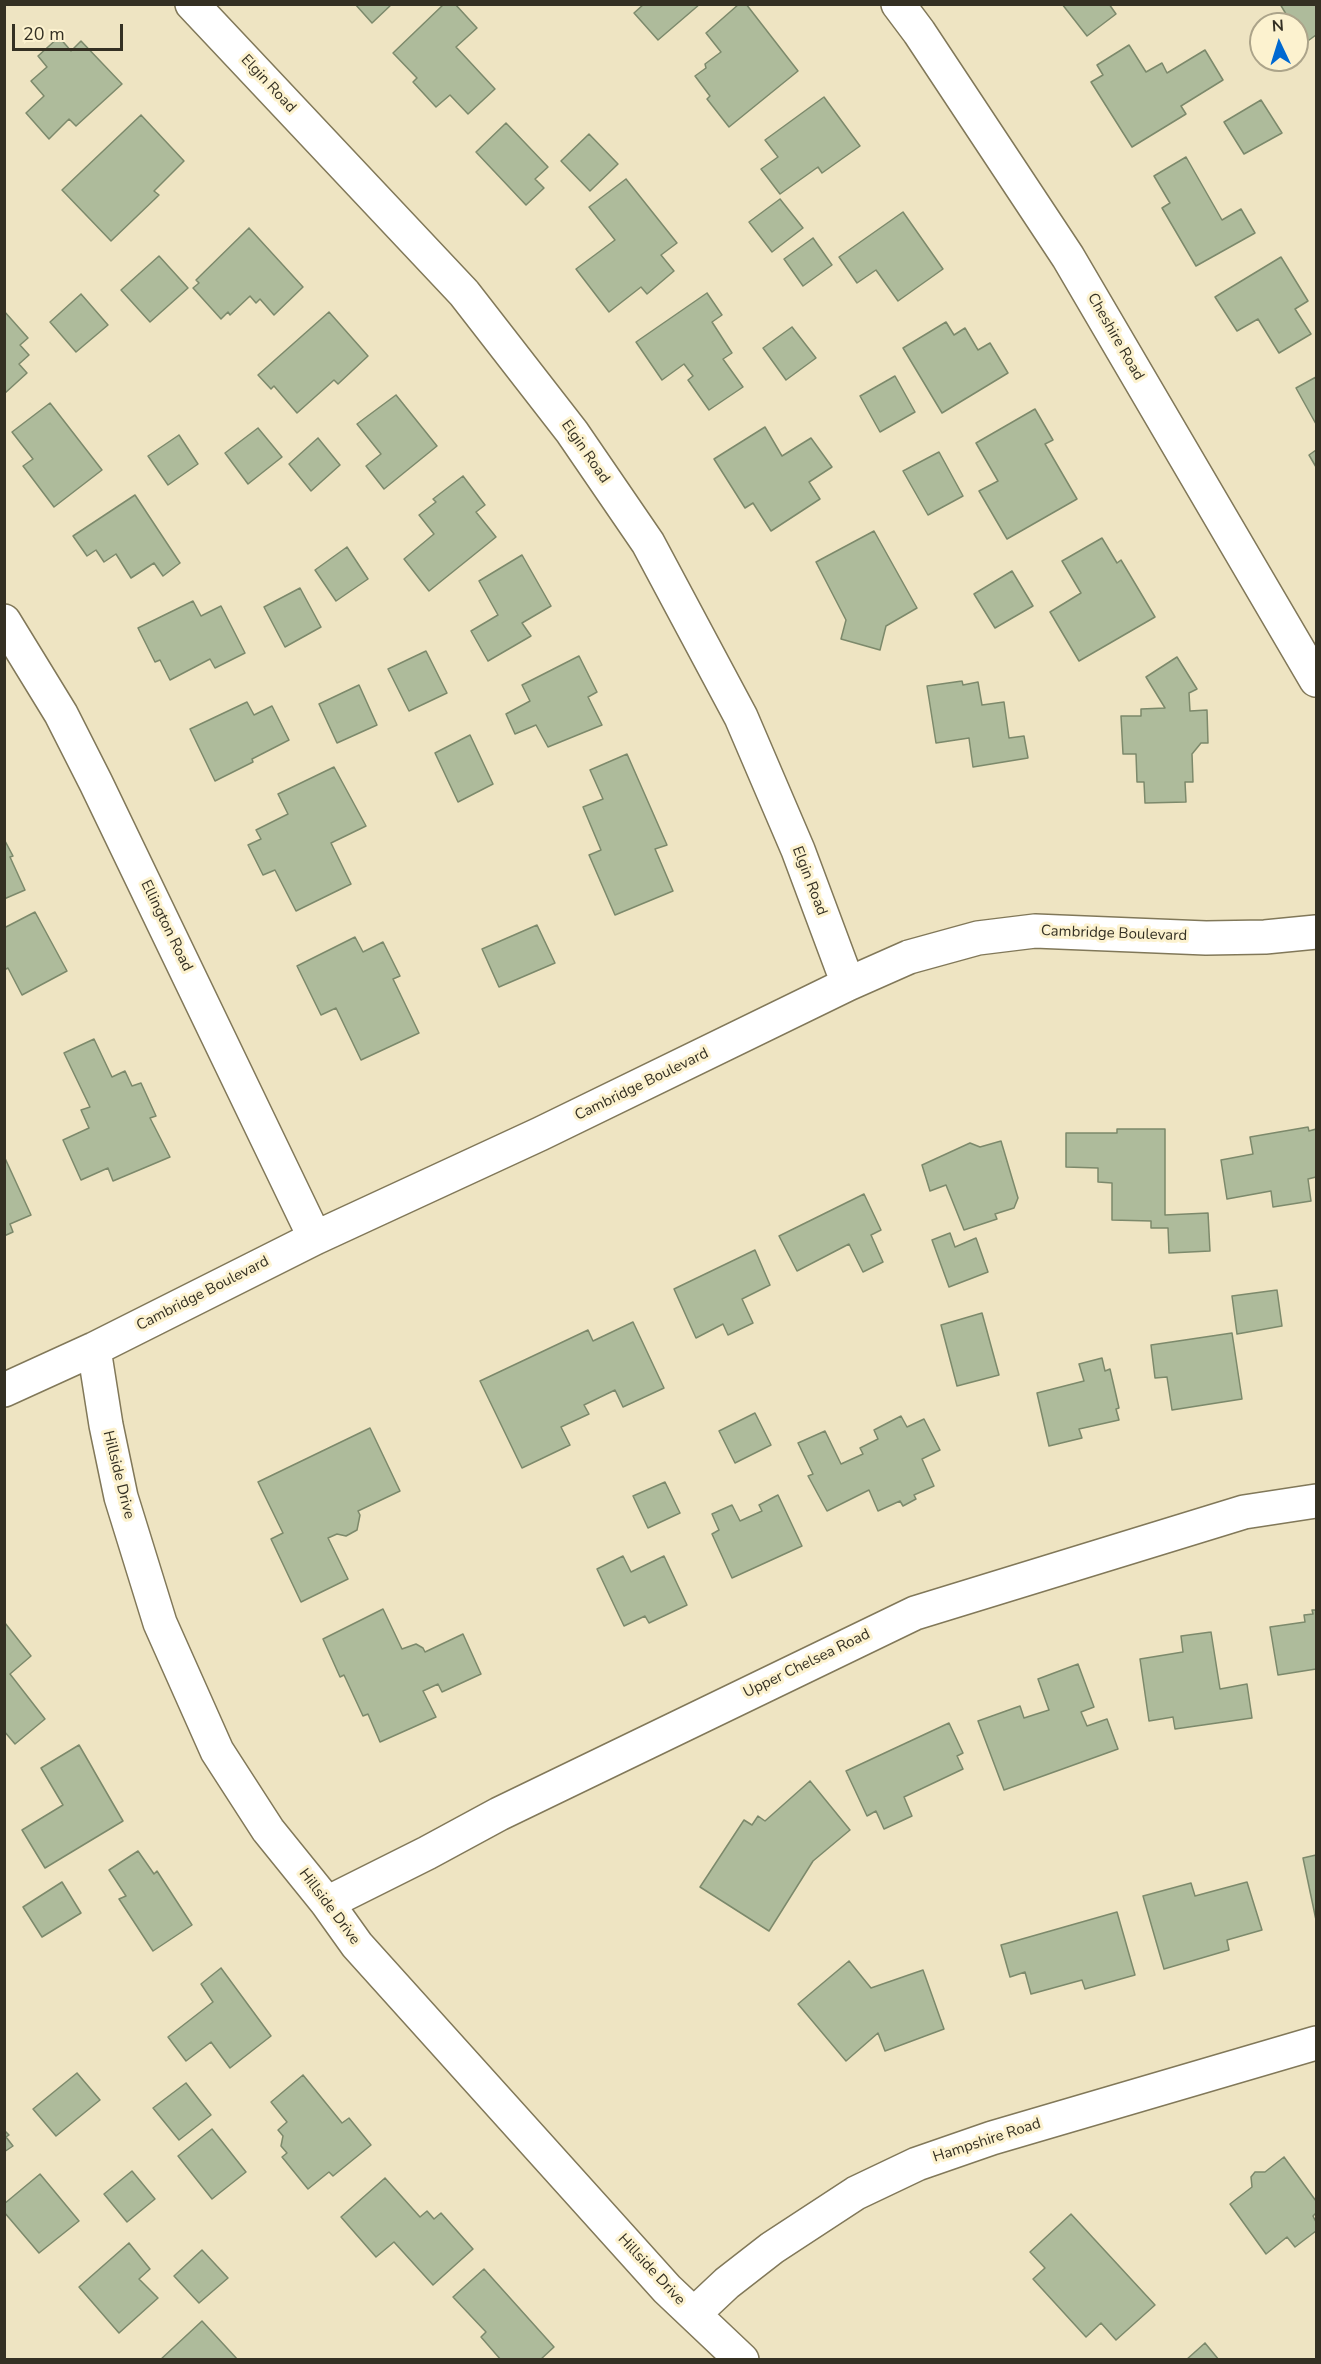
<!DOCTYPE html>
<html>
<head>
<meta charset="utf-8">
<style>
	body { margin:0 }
	#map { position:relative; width:1321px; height:2364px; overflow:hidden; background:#eee4c2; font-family:"Nunito Sans",sans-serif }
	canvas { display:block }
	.frame { position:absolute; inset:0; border:6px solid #343023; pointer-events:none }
	.north { position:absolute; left:1249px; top:12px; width:60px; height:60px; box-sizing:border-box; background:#fcf2cf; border:2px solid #aca48a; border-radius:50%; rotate:356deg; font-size:16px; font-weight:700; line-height:24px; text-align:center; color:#343023 }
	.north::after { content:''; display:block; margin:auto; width:21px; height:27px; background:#0069d1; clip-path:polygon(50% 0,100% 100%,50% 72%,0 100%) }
	.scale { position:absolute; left:12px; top:24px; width:111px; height:27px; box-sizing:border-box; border:3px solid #343023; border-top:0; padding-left:8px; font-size:18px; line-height:21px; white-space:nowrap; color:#343023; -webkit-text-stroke:4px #fcf2cf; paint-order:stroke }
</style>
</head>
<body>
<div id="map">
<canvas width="1321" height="2364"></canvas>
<div class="frame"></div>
<div class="north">N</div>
<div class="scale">20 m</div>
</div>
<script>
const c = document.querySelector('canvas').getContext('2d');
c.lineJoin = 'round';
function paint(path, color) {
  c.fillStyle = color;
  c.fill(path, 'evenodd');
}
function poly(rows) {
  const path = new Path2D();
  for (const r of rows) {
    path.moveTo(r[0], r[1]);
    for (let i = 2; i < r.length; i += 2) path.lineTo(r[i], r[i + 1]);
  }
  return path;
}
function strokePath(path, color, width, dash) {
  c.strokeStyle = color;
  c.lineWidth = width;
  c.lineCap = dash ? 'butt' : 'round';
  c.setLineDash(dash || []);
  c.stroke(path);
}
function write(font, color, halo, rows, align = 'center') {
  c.font = font + ' "Nunito Sans",sans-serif';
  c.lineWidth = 6;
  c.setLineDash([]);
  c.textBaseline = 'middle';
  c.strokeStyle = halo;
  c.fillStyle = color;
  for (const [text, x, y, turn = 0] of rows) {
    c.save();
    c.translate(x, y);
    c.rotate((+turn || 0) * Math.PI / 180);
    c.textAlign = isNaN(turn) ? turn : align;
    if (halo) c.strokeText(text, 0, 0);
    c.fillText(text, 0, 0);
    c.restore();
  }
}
const building = poly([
	[355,4,392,4,372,23,355,4],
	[444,4,455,4,477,28,456,47,495,89,468,114,450,95,436,107,413,82,417,78,393,53,444,4],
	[644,4,700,4,658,40,634,13,644,4],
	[739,4,746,4,798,71,729,127,707,99,710,96,695,76,706,68,705,64,721,52,706,33,739,4],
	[1062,4,1109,4,1116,14,1087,36,1062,4],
	[1280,4,1316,4,1316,35,1305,43,1297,31,1297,24,1292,24,1280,4],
	[59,37,71,51,81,41,122,84,76,126,69,119,49,139,26,113,44,96,31,81,47,67,38,56,59,37],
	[1129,45,1146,72,1162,63,1167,73,1205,50,1223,80,1181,106,1186,114,1132,147,1091,82,1103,75,1097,65,1129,45],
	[824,97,860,146,822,173,818,167,780,194,761,169,778,157,765,140,824,97],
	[1261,100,1282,133,1244,154,1224,122,1261,100],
	[141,115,184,161,154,191,159,195,111,241,62,190,141,115],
	[506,123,548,167,535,179,544,188,526,205,476,152,506,123],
	[589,134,618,164,590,191,561,161,589,134],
	[1186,157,1222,220,1241,209,1255,233,1196,266,1162,208,1170,203,1154,176,1186,157],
	[626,179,677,243,661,255,674,271,647,294,641,287,609,312,576,269,615,240,589,207,626,179],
	[780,199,803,228,772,252,749,222,780,199],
	[903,212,943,269,898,301,876,270,857,283,839,257,903,212],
	[249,228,303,287,274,315,260,299,256,303,250,296,230,315,228,312,221,319,193,288,199,283,196,280,249,228],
	[813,238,832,265,803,286,784,259,813,238],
	[159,256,188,288,150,322,121,290,159,256],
	[1281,257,1308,301,1295,309,1311,334,1279,353,1258,319,1237,331,1215,297,1281,257],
	[707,293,722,315,712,322,732,353,723,359,743,387,709,410,688,380,693,376,684,364,662,380,636,342,707,293],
	[81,294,108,325,76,352,50,322,81,294],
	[4,311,28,338,20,345,29,355,19,364,27,373,4,394,4,311],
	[329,312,368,356,338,384,334,380,297,413,274,386,271,389,258,375,329,312],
	[946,322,954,335,965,328,978,350,990,343,1008,373,942,413,903,348,946,322],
	[792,327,816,358,786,380,763,348,792,327],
	[895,376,915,412,880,432,860,396,895,376],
	[1316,377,1316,424,1296,388,1316,377],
	[396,395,437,446,384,489,366,466,381,454,357,424,396,395],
	[50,403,102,470,54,507,23,466,33,459,12,432,50,403],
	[1035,409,1053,440,1045,444,1077,499,1007,539,979,491,998,481,976,443,1035,409],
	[765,427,782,456,811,438,832,467,809,482,820,499,771,531,753,503,745,508,714,459,765,427],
	[258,428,282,457,248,484,225,453,258,428],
	[179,435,198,464,168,485,148,456,179,435],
	[318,438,340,465,311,491,289,464,318,438],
	[1316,450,1316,467,1309,455,1316,450],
	[939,452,963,496,928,515,903,471,939,452],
	[463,476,485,505,476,512,496,537,429,591,404,559,434,534,419,515,436,502,433,499,463,476],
	[135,495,180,563,163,576,154,563,131,578,116,554,104,562,96,550,87,556,73,536,135,495],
	[874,531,917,608,886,626,880,650,841,639,846,620,816,562,874,531],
	[1102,538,1117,563,1121,560,1155,617,1079,661,1050,612,1081,593,1062,561,1102,538],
	[347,547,368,579,336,601,315,570,347,547],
	[522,555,551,606,522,623,531,636,488,661,471,631,498,615,479,581,522,555],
	[1012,571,1033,606,995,628,974,594,1012,571],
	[300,588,321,627,285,647,264,607,300,588],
	[193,601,201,616,221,606,245,653,215,668,210,659,170,680,160,660,155,662,138,628,193,601],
	[426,651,447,693,409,711,388,669,426,651],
	[579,656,597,692,588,697,602,725,548,747,536,725,515,734,506,714,530,701,522,685,579,656],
	[1177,657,1197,689,1189,693,1190,711,1207,710,1208,743,1201,743,1192,754,1193,782,1185,782,1186,802,1145,803,1144,782,1137,782,1136,754,1123,754,1121,716,1141,716,1141,709,1165,708,1146,677,1177,657],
	[962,681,963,685,978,682,982,705,1004,702,1009,738,1024,736,1028,758,973,767,969,738,936,743,927,686,962,681],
	[359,685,377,725,337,743,319,704,359,685],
	[247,702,254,715,272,706,289,740,252,759,253,762,215,781,190,729,247,702],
	[470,735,493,784,458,802,435,753,470,735],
	[627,754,667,845,655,849,673,891,615,915,589,855,601,850,583,807,603,799,590,770,627,754],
	[334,767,366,826,331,843,351,884,296,911,275,870,263,875,248,845,261,839,256,830,288,814,278,794,334,767],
	[4,839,13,856,10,857,25,890,4,899,4,839],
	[35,912,67,971,22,995,8,968,4,970,4,928,35,912],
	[537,925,555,963,499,987,482,949,537,925],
	[355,937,363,952,383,942,400,976,393,979,419,1033,361,1060,336,1008,321,1015,297,966,355,937],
	[94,1039,112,1077,125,1071,132,1086,141,1083,156,1116,150,1118,170,1157,113,1181,108,1168,81,1180,63,1140,89,1128,81,1110,90,1107,64,1053,94,1039],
	[1308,1127,1309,1131,1316,1129,1316,1177,1308,1179,1311,1201,1273,1207,1271,1191,1227,1199,1221,1160,1253,1154,1250,1137,1308,1127],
	[1117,1129,1165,1129,1165,1215,1208,1213,1210,1251,1169,1253,1168,1228,1151,1228,1151,1221,1112,1220,1112,1183,1098,1182,1098,1168,1066,1167,1066,1133,1117,1133,1117,1129],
	[1001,1141,1018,1198,1014,1208,995,1214,997,1219,964,1230,946,1185,930,1191,922,1165,970,1143,980,1147,1001,1141],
	[4,1156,31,1215,10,1224,13,1232,4,1236,4,1156],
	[864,1194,881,1230,871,1235,883,1262,863,1272,849,1244,797,1271,779,1236,864,1194],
	[950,1233,955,1247,976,1238,988,1272,949,1287,932,1240,950,1233],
	[755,1250,770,1285,742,1299,753,1323,728,1335,723,1324,696,1338,674,1289,755,1250],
	[1277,1290,1282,1326,1237,1334,1232,1296,1277,1290],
	[982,1313,999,1375,957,1386,941,1325,982,1313],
	[633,1322,664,1388,623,1407,615,1390,584,1405,589,1414,561,1427,570,1445,522,1468,480,1381,588,1330,593,1341,633,1322],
	[1232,1333,1242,1399,1172,1410,1167,1377,1155,1378,1151,1345,1232,1333],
	[1102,1358,1105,1371,1110,1369,1119,1408,1116,1409,1119,1420,1079,1429,1082,1438,1049,1446,1037,1393,1084,1381,1079,1364,1102,1358],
	[755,1413,771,1445,735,1463,719,1431,755,1413],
	[901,1416,907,1427,924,1419,940,1450,922,1459,934,1486,914,1495,916,1499,903,1506,900,1501,878,1511,869,1490,827,1511,808,1476,813,1474,798,1443,825,1431,841,1464,863,1454,860,1448,878,1439,874,1430,901,1416],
	[370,1428,400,1491,358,1511,360,1515,357,1530,346,1536,337,1534,328,1538,348,1579,301,1602,271,1539,283,1533,258,1482,370,1428],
	[665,1482,680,1513,648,1528,633,1496,665,1482],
	[778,1495,802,1546,732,1578,712,1534,719,1530,712,1514,732,1505,740,1521,762,1511,759,1505,778,1495],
	[623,1556,631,1572,664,1556,687,1605,649,1623,645,1616,624,1626,597,1569,623,1556],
	[383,1609,402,1649,416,1644,423,1648,425,1652,463,1634,481,1674,442,1692,438,1684,423,1691,436,1717,380,1742,368,1714,363,1716,344,1675,340,1677,323,1639,383,1609],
	[1312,1610,1316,1610,1316,1669,1278,1675,1270,1627,1305,1622,1304,1615,1313,1614,1312,1610],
	[5,1623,31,1656,10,1674,45,1719,15,1744,4,1731,5,1623],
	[1211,1632,1220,1689,1247,1684,1252,1718,1175,1729,1173,1717,1149,1721,1140,1659,1183,1652,1181,1636,1211,1632],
	[1078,1664,1094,1707,1081,1712,1087,1726,1107,1719,1118,1749,1004,1790,978,1721,1020,1706,1024,1718,1049,1710,1038,1679,1078,1664],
	[949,1723,963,1753,957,1756,963,1769,904,1797,912,1816,884,1829,876,1811,867,1816,846,1771,949,1723],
	[79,1745,123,1821,45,1868,22,1830,63,1805,41,1768,79,1745],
	[810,1781,850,1830,813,1861,769,1931,700,1887,744,1820,752,1825,758,1816,765,1821,810,1781],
	[138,1851,154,1874,157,1871,192,1925,153,1951,119,1899,126,1896,109,1870,138,1851],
	[1316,1855,1316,1920,1303,1858,1316,1855],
	[62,1882,81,1913,42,1937,23,1907,62,1882],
	[1247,1882,1262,1930,1227,1940,1229,1950,1164,1969,1143,1896,1191,1883,1195,1896,1247,1882],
	[1117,1912,1135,1975,1085,1989,1082,1980,1031,1994,1025,1972,1010,1977,1001,1945,1117,1912],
	[849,1961,871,1988,923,1970,944,2029,885,2051,878,2033,846,2061,798,2004,849,1961],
	[221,1968,271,2036,230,2068,211,2042,186,2061,168,2037,213,2002,201,1984,221,1968],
	[77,2073,100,2100,56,2136,33,2109,77,2073],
	[303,2075,342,2123,349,2118,371,2145,333,2176,329,2172,308,2189,282,2157,287,2153,281,2146,283,2136,278,2130,287,2122,271,2102,303,2075],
	[186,2083,211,2115,179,2140,153,2108,186,2083],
	[212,2129,246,2172,212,2199,178,2156,212,2129],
	[4,2130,9,2135,6,2137,13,2146,4,2152,4,2130],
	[1284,2157,1316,2201,1316,2213,1313,2216,1316,2222,1316,2231,1295,2247,1287,2237,1266,2254,1230,2204,1252,2187,1251,2177,1255,2172,1265,2172,1284,2157],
	[132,2171,155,2199,127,2222,104,2194,132,2171],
	[40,2174,79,2221,39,2253,4,2212,4,2204,40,2174],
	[385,2178,420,2217,427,2211,434,2219,441,2213,473,2249,433,2285,394,2242,376,2257,341,2217,385,2178],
	[1071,2214,1155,2305,1116,2340,1101,2323,1086,2337,1033,2279,1045,2268,1030,2252,1071,2214],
	[129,2243,150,2269,139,2279,158,2298,119,2333,79,2287,129,2243],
	[202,2250,228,2278,199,2303,174,2276,202,2250],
	[484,2269,554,2347,540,2360,501,2360,481,2337,486,2332,453,2297,484,2269],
	[202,2321,238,2360,160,2360,202,2321],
	[1205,2343,1219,2360,1186,2360,1205,2343]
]);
const minor = poly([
	[192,4,464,293,572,432,648,543,741,717,798,850,848,984],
	[898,4,919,32,1068,257,1316,680],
	[4,621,61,714,96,783,315,1238],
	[94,1349,106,1425,121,1497,160,1623,217,1751,268,1830,327,1903,357,1945,667,2289,742,2360],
	[4,1390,94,1349,315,1238,540,1134,848,984,909,957,978,938,1035,931,1206,938,1265,937,1316,932],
	[327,1903,427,1853,499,1814,915,1613,1244,1512,1316,1501],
	[694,2314,727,2283,772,2248,856,2193,917,2164,992,2138,1316,2043]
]);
const streetNames = [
	["Elgin Road",268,84,47],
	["Cheshire Road",1115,337,60],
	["Elgin Road",585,452,55],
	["Elgin Road",809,881,69],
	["Ellington Road",166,926,64],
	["Cambridge Boulevard",1114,934,2],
	["Cambridge Boulevard",642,1085,-26],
	["Cambridge Boulevard",203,1294,-27],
	["Hillside Drive",118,1475,76],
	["Upper Chelsea Road",807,1664,-26],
	["Hillside Drive",329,1907,53],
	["Hampshire Road",987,2141,-18],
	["Hillside Drive",651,2270,47]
];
paint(building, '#aebb9b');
strokePath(building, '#7c896b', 1.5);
strokePath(minor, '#817859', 36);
strokePath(minor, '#fff', 33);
write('15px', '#343023', '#fcf2cf', streetNames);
</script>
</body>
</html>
